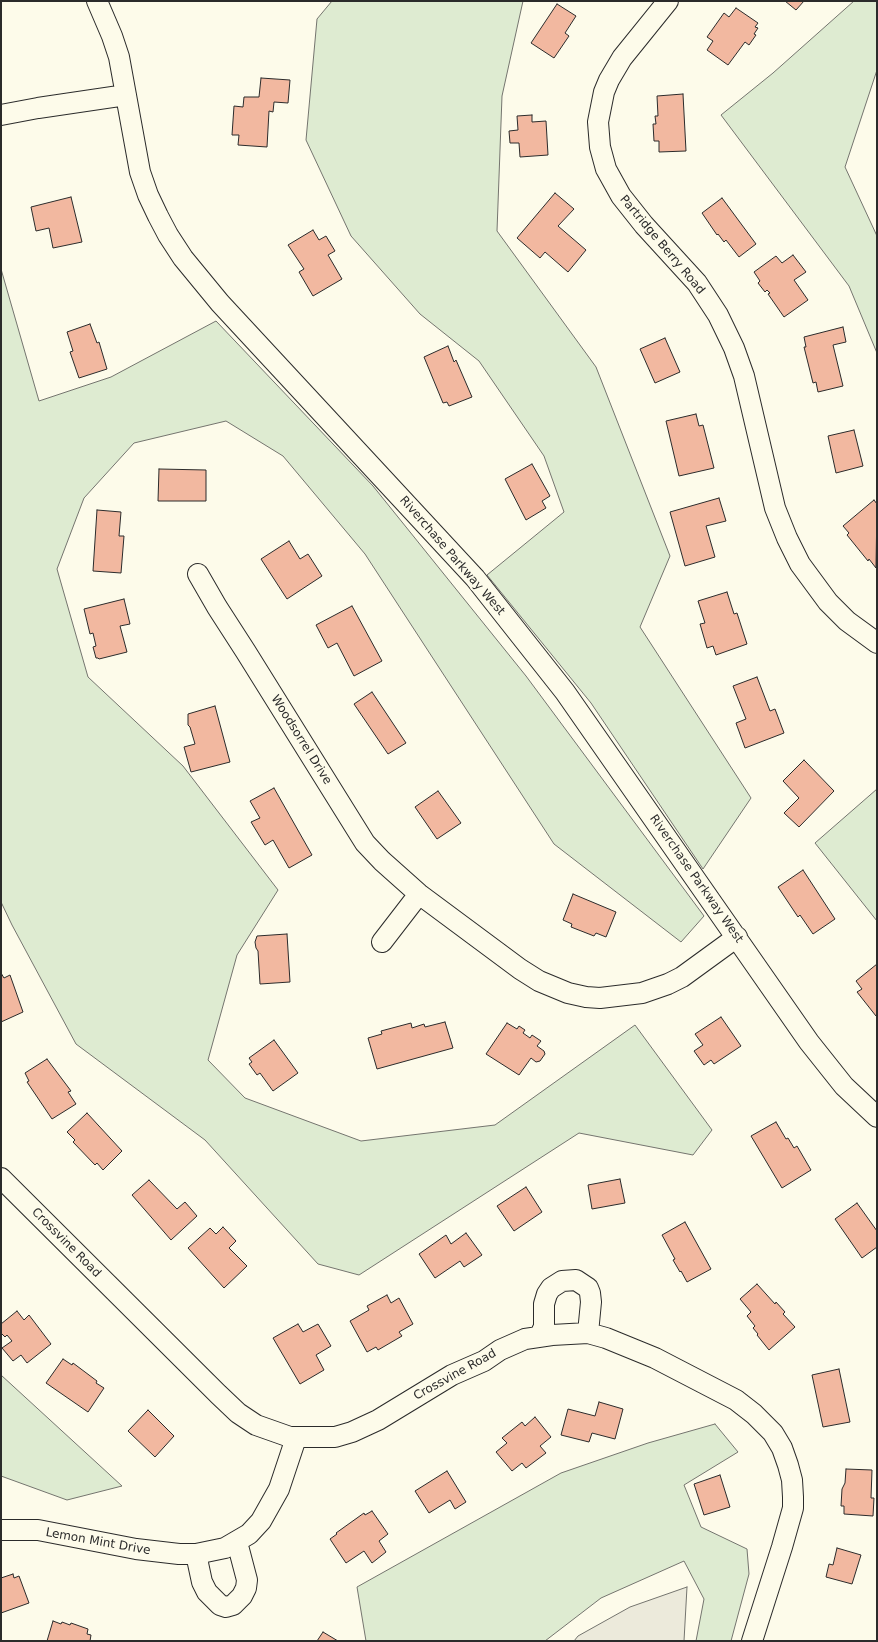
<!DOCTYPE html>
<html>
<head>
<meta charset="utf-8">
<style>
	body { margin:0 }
	#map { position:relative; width:878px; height:1642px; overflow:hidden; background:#fdfbea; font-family:"DejaVu Sans",sans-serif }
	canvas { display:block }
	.frame { position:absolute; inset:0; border:2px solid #2b2b2b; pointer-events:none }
</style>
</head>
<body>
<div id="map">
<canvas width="878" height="1642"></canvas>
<div class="frame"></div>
</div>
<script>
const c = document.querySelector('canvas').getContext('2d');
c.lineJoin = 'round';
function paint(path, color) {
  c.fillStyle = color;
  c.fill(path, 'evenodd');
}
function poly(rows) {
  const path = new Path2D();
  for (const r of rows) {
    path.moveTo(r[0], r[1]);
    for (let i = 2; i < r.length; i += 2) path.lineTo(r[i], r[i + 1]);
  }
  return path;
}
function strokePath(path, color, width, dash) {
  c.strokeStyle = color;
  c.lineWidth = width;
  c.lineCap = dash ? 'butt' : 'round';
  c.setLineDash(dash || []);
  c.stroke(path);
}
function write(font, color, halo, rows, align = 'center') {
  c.font = font + ' "DejaVu Sans",sans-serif';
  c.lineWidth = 4;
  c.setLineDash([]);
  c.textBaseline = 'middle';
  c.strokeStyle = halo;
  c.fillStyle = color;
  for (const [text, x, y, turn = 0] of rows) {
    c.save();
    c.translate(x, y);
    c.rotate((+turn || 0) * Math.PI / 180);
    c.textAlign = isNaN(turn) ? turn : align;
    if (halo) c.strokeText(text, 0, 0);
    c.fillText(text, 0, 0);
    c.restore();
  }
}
const green = poly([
	[332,1,523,1,502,96,497,231,596,367,670,556,640,627,751,798,703,869,591,703,487,575,564,512,544,456,479,361,420,314,351,236,306,140,317,19,332,1],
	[854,1,877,1,877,70,845,167,877,236,877,353,849,286,721,115,773,73,854,1],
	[1,269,39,401,111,377,216,321,373,486,526,676,704,916,681,942,554,844,365,554,283,456,226,421,134,443,84,498,57,569,88,677,183,766,278,890,237,955,208,1060,245,1098,361,1141,495,1125,635,1025,712,1130,693,1155,579,1133,359,1275,318,1264,205,1140,76,1044,12,925,1,902,1,269],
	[877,789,877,921,815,843,877,789],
	[1,1375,122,1486,67,1500,1,1476,1,1375],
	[715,1424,738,1452,684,1485,701,1527,747,1549,749,1574,731,1641,696,1641,704,1599,684,1561,601,1598,545,1641,366,1641,357,1587,561,1473,648,1443,715,1424]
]);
const parking = poly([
	[687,1587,684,1641,574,1641,578,1636,630,1607,687,1587]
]);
const building = poly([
	[785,1,804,1,796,10,785,1],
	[557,4,576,16,565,33,569,36,554,58,531,43,557,4],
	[736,8,758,23,755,27,758,28,754,34,756,35,749,45,745,42,728,65,707,50,713,41,707,37,724,13,729,17,736,8],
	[261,78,290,80,288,103,274,102,273,112,269,111,267,147,238,145,239,135,232,135,234,106,243,107,244,97,259,97,261,78],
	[683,94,686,151,659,152,659,141,654,141,653,124,656,124,655,116,658,116,657,96,683,94],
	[532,115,532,122,546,121,548,155,520,157,519,143,510,143,509,131,518,130,517,116,532,115],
	[555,193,574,209,558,226,586,250,568,272,545,252,540,258,517,238,555,193],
	[71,197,82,242,53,248,49,228,36,231,31,207,71,197],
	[722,198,756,244,739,257,726,240,724,242,718,234,717,235,702,213,722,198],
	[313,230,319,240,326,236,335,251,328,255,342,279,313,296,299,272,304,269,288,245,313,230],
	[793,255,806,272,794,280,808,300,784,317,768,294,770,293,767,290,765,292,758,283,760,281,754,272,776,256,782,263,793,255],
	[90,324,97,343,99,342,107,369,79,378,70,352,73,351,67,332,90,324],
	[843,327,846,342,833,345,843,386,818,392,816,382,813,383,804,347,806,347,804,337,843,327],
	[665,338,680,372,655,383,640,349,665,338],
	[448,346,454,362,456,360,472,397,449,406,447,402,443,403,424,357,448,346],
	[696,414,699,426,703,425,714,468,679,476,666,421,696,414],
	[854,430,863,466,836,473,828,436,854,430],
	[532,464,550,496,542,501,546,508,526,520,505,479,532,464],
	[159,469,206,470,206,501,158,501,159,469],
	[719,498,726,521,706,526,715,557,685,566,670,512,719,498],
	[874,500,877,504,876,568,869,559,868,561,847,535,849,533,843,526,874,500],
	[97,510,121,512,119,536,124,536,121,573,93,571,97,510],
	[289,541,300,559,308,554,322,576,287,599,261,559,289,541],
	[727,592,734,614,737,613,747,644,716,655,713,646,707,648,700,624,705,623,698,601,727,592],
	[124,599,130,624,120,626,127,652,99,659,98,658,96,658,93,647,96,646,93,633,90,634,84,609,124,599],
	[352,606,382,661,354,676,337,643,328,648,316,625,352,606],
	[757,677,770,711,775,709,784,733,745,748,736,723,746,719,733,686,757,677],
	[372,692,406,743,388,754,354,704,372,692],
	[215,706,230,762,191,772,184,747,195,744,190,727,188,725,188,714,215,706],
	[804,760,834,791,799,827,784,813,799,798,783,781,804,760],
	[274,788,312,855,289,868,273,840,265,845,251,822,260,818,250,801,274,788],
	[438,791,461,823,437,839,415,807,438,791],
	[803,870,835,919,813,934,800,915,798,917,778,887,803,870],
	[573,894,616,912,606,937,596,933,594,936,571,927,572,924,563,920,573,894],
	[287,934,290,982,260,984,258,951,256,948,255,942,257,936,287,934],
	[877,964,877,1016,876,1016,857,992,862,989,856,981,877,964],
	[1,973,4,978,10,975,23,1012,1,1022,1,973],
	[721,1017,741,1046,714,1064,711,1060,704,1065,694,1051,703,1045,695,1034,721,1017],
	[445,1022,453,1048,377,1069,368,1038,382,1034,381,1031,411,1023,412,1028,424,1024,425,1027,445,1022],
	[507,1023,517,1029,519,1026,525,1030,523,1033,530,1038,532,1035,541,1041,537,1046,544,1051,545,1054,540,1061,536,1062,531,1058,519,1075,486,1054,507,1023],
	[274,1040,298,1073,273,1091,260,1073,257,1075,249,1064,252,1062,249,1058,274,1040],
	[47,1059,71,1091,68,1092,76,1104,52,1119,27,1082,29,1081,25,1073,47,1059],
	[87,1113,122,1151,103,1170,97,1163,95,1165,73,1142,75,1140,67,1132,87,1113],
	[776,1122,786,1139,788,1138,794,1148,797,1146,811,1170,782,1188,751,1136,776,1122],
	[620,1179,625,1203,592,1209,588,1185,620,1179],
	[149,1180,177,1209,185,1202,197,1216,171,1240,132,1195,149,1180],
	[526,1187,542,1212,514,1231,497,1206,526,1187],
	[857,1203,877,1231,877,1247,862,1258,835,1219,857,1203],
	[685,1222,711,1269,687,1282,681,1271,680,1272,673,1260,675,1259,662,1235,685,1222],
	[223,1227,236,1241,229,1248,247,1266,224,1288,188,1248,210,1228,216,1234,223,1227],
	[466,1233,482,1255,464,1267,460,1261,435,1278,419,1254,446,1235,451,1244,466,1233],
	[757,1284,775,1304,776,1302,785,1312,783,1314,795,1327,769,1350,757,1335,758,1334,753,1328,755,1326,747,1316,751,1312,740,1299,757,1284],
	[387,1295,391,1303,399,1298,413,1324,399,1332,402,1336,378,1350,376,1347,367,1352,350,1321,369,1310,367,1306,387,1295],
	[17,1311,24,1320,29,1315,51,1344,27,1363,21,1355,13,1361,2,1348,12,1341,7,1335,5,1337,1,1333,1,1324,17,1311],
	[298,1324,303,1332,318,1324,331,1346,316,1355,324,1370,300,1384,273,1338,298,1324],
	[63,1359,72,1365,73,1363,97,1381,96,1383,104,1388,88,1412,46,1383,63,1359],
	[839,1369,850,1422,823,1427,812,1375,839,1369],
	[599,1402,623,1409,615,1439,592,1433,589,1442,561,1435,568,1409,595,1416,599,1402],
	[148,1410,174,1436,155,1457,128,1431,148,1410],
	[535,1417,551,1437,540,1446,546,1453,526,1468,522,1463,512,1471,496,1452,507,1443,502,1438,522,1422,525,1426,535,1417],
	[846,1469,872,1470,871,1498,874,1498,873,1516,844,1514,844,1506,841,1506,842,1489,845,1483,846,1469],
	[447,1471,466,1502,455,1509,450,1500,429,1513,415,1491,447,1471],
	[720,1475,730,1507,704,1515,694,1484,720,1475],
	[372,1511,388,1534,379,1541,386,1552,372,1563,364,1551,346,1563,330,1539,337,1534,336,1533,364,1513,365,1515,372,1511],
	[837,1548,861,1555,852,1584,826,1577,829,1564,833,1565,837,1548],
	[13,1574,14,1578,19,1576,29,1603,1,1613,1,1578,13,1574],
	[53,1621,61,1624,62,1622,70,1625,71,1623,88,1629,87,1634,91,1635,90,1641,47,1641,53,1621],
	[323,1632,338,1641,317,1641,323,1632]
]);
const minor = poly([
	[97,1,112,36,119,57,140,172,148,195,158,216,168,235,183,258,220,303,475,578,565,692,809,1042,844,1086,877,1117],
	[668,1,622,58,609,80,604,92,598,122,600,147,606,169,621,196,644,225,697,283,718,315,734,348,744,376,775,508,787,538,800,564,828,602,847,621,877,643],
	[1,115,38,108,126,95],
	[198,574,217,607,246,652,365,843,382,861,419,894,520,969,539,981,568,993,586,997,600,998,642,993,668,984,682,977,737,937],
	[382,942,419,894],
	[1,1178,218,1394,238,1413,256,1425,290,1437,335,1437,352,1432,378,1420,452,1375,484,1361,500,1350,525,1339,552,1335,588,1333,606,1338,655,1358,736,1400,754,1414,773,1433,782,1448,788,1465,792,1480,793,1497,793,1508,782,1547,752,1641],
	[539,1337,544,1327,544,1304,547,1294,551,1288,562,1281,576,1280,588,1288,590,1293,591,1302,588,1333],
	[1,1530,38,1530,136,1549,179,1554,196,1554,225,1548,249,1534,261,1521,279,1489,296,1438],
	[196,1554,202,1582,207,1592,220,1605,226,1607,233,1605,242,1596,246,1588,247,1580,237,1542]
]);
const streetNames = [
	["Partridge Berry Road",662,245,50],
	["Riverchase Parkway West",452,556,49],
	["Woodsorrel Drive",301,740,58],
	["Riverchase Parkway West",696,879,55],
	["Crossvine Road",66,1243,45],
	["Crossvine Road",455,1375,-29],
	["Lemon Mint Drive",98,1542,10]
];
paint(green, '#deebd1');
strokePath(green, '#74746e', 1);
paint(parking, '#eceadb');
strokePath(parking, '#74746e', 1);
paint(building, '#f2b8a0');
strokePath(building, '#2b2b2b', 1);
strokePath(minor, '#2b2b2b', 22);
strokePath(minor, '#fdfbea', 20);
write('12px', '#2b2b2b', '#fdfbea', streetNames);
</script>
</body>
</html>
